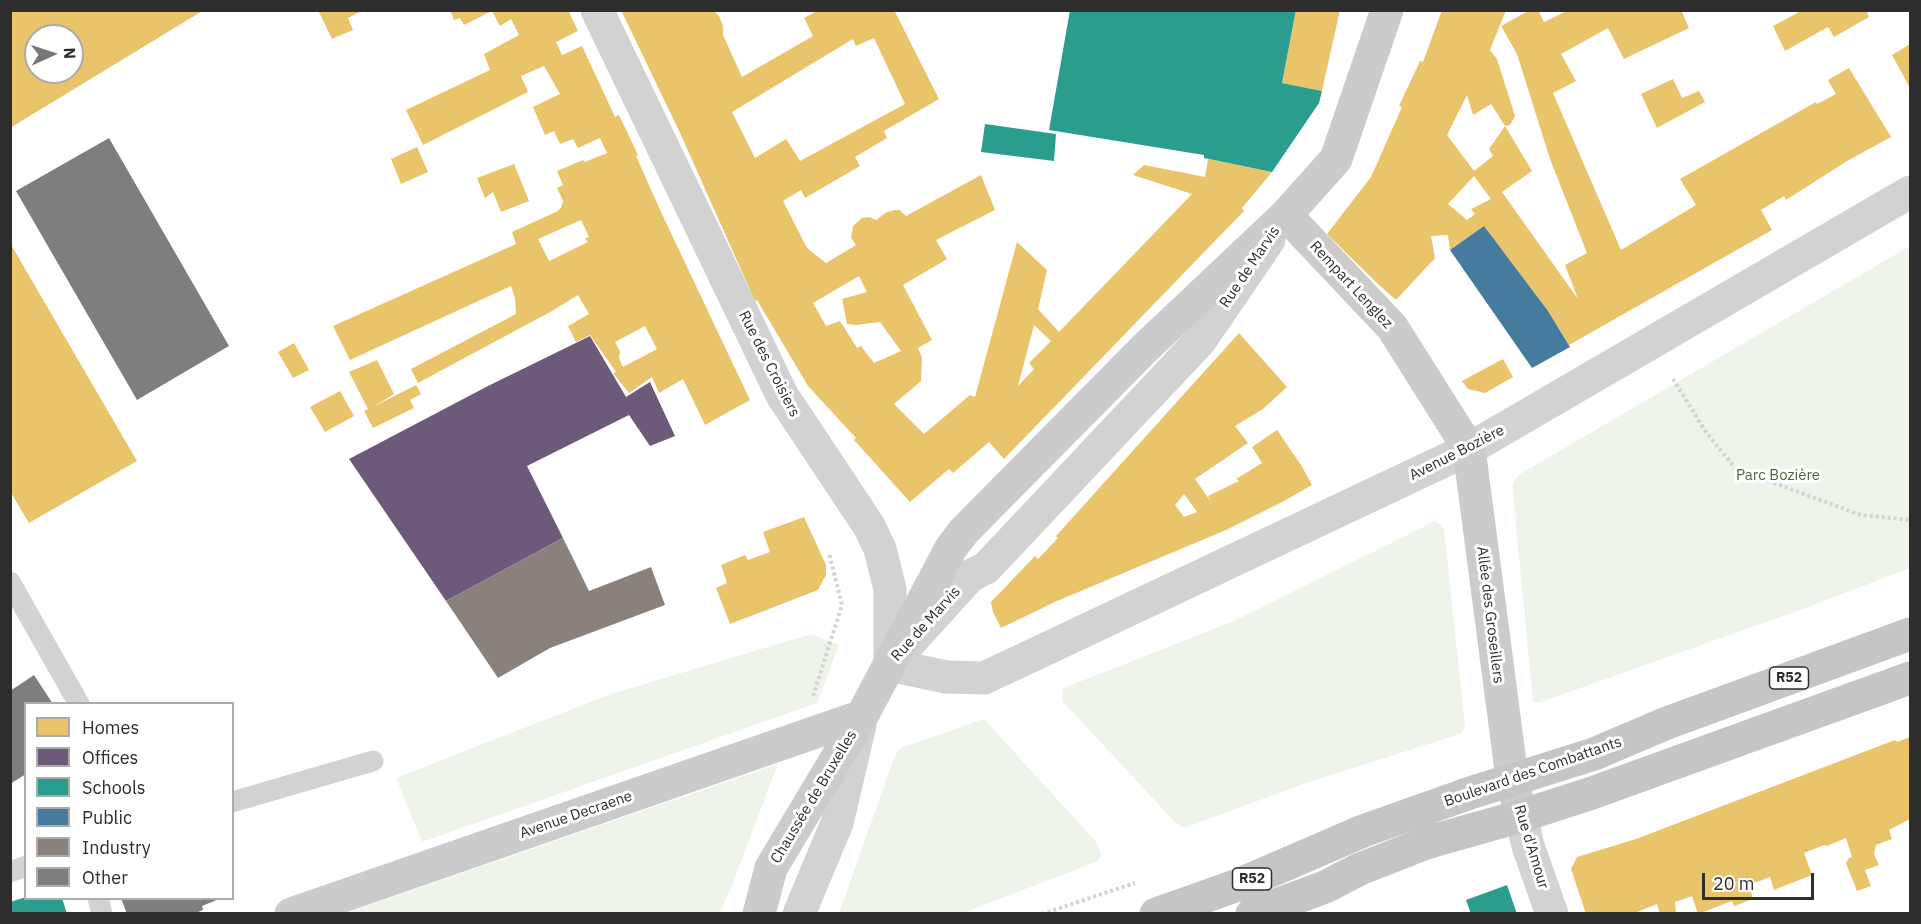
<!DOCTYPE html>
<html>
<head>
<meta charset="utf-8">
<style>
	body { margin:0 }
	#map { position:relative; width:1921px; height:924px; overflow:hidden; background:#fff; font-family:"IBM Plex Sans",sans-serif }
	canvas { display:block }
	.frame { position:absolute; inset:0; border:12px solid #2d2d2d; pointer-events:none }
	.legend { position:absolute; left:24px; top:702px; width:210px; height:198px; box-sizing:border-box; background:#fff; border:2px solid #ababab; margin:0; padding:8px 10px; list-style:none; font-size:18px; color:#2d2d2d }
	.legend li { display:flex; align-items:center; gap:12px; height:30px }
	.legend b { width:30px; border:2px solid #ababab }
	.north { position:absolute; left:24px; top:24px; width:60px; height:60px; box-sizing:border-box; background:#fff; border:2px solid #ababab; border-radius:50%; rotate:87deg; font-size:16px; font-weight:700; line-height:24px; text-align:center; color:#2d2d2d }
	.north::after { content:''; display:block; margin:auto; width:21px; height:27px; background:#767676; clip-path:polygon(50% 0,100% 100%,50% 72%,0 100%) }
	.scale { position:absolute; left:1702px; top:873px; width:112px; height:27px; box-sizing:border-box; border:3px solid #2d2d2d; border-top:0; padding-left:8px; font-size:18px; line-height:21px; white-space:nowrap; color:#2d2d2d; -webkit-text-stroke:4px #fff; paint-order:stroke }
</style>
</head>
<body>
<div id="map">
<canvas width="1921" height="924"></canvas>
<div class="frame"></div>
<ul class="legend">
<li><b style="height:16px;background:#e9c46a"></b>Homes</li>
<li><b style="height:16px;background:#6d597a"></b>Offices</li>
<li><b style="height:16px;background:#2a9d8f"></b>Schools</li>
<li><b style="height:16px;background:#457b9d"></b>Public</li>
<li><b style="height:16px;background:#8a817c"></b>Industry</li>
<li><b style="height:16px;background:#7e7e7e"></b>Other</li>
</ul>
<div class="north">N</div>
<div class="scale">20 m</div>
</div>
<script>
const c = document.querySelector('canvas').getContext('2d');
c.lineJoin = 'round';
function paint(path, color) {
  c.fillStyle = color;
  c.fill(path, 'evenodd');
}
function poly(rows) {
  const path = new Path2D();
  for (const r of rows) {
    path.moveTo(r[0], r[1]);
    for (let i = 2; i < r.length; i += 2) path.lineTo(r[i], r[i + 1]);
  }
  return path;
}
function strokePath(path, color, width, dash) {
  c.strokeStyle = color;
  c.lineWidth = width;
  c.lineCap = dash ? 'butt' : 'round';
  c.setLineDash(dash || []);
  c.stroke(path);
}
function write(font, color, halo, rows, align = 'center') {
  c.font = font + ' "IBM Plex Sans",sans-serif';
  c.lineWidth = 6;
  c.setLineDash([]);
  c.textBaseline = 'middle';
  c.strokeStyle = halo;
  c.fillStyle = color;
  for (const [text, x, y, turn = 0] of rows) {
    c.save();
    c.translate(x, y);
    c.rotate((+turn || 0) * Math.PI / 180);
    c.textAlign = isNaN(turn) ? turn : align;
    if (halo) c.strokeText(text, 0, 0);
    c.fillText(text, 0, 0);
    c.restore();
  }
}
const green = poly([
	[1910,246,1910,568,1800,610,1541,702,1537,703,1533,701,1514,505,1513,483,1520,474],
	[1435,521,1443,526,1445,538,1465,728,1460,734,1306,783,1184,828,1175,822,1063,702,1062,690,1066,687,1234,621],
	[811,634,839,645,817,703,422,842,396,778,608,695],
	[984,719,1098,844,1101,856,1098,861,963,913,839,913,894,758,898,751,901,748],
	[778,764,729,893,719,913,346,913]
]);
const homes = poly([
	[10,10,204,10,10,128],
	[36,36,72,36,72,72,36,72],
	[322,10,364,10,348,18,353,30,332,39,319,12],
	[450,10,568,10,578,31,556,42,562,55,582,46,615,117,619,115,638,155,636,156,661,212,750,400,705,425,683,379,659,393,652,377,629,393,613,373,616,372,590,335,576,342,568,326,589,314,578,295,552,311,418,383,411,369,516,314,515,298,511,286,350,360,333,326,516,244,512,232,556,212,561,208,563,201,557,188,563,185,557,171,583,160,585,162,607,153,600,138,578,148,573,139,560,144,554,131,545,135,533,107,560,94,544,66,521,76,528,92,423,145,406,110,490,70,484,54,519,35,511,19,500,26,492,11,464,25,460,18,454,20],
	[581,220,589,237,585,238,588,242,549,261,538,239],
	[645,326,657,349,623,367,619,358,620,351,615,342],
	[621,10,713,10,719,16,723,26,723,35,742,77,813,36,804,18,819,10,894,10,939,99,884,131,887,138,855,157,860,166,805,198,801,190,783,201,807,248,826,263,856,245,851,238,853,226,862,218,869,217,876,220,887,212,895,210,900,210,906,216,981,175,995,210,936,240,947,259,903,285,932,340,918,348,922,358,921,381,894,404,924,434,970,395,975,397,1017,242,1047,270,1038,309,1059,332,1192,194,1133,175,1144,165,1205,177,1208,159,1272,172,1242,208,1244,211,1004,459,989,442,953,473,949,469,910,502,854,440,856,438,808,386,757,300,755,301,681,135],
	[874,38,905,104,800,161,786,139,755,158,732,112,853,39,856,46],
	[859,276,867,292,842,299,847,324,856,325,880,322,901,351,874,363,861,346,857,348,840,321,826,326,813,303],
	[1034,325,1051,341,1029,363,1034,369,1018,386],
	[1296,10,1340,10,1322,91,1282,83],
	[1442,10,1506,10,1490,50,1497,59,1515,116,1510,125,1505,126,1491,104,1473,115,1467,95,1447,135,1474,171,1493,156,1489,149,1505,126,1532,171,1502,192,1578,299,1565,265,1587,253,1550,159,1517,54,1501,26,1530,10,1538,10,1544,22,1569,10,1681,10,1689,28,1624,59,1608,28,1561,54,1576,81,1553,93,1621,250,1696,205,1680,179,1816,102,1817,104,1836,94,1828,80,1849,68,1891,137,1847,161,1786,200,1784,196,1761,210,1772,230,1569,345,1548,311,1484,226,1450,250,1448,235,1431,236,1435,258,1396,300,1378,284,1327,234,1371,177,1402,107,1399,106,1420,61,1423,62],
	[1474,176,1491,199,1471,209,1475,214,1467,220,1448,204],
	[1803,10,1866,10,1869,17,1834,37,1828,27,1785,51,1773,26],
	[1910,44,1910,88,1892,55],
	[1673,79,1682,98,1699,91,1705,102,1657,128,1641,94],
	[417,147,428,172,401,184,391,159],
	[514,164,529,201,501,212,493,192,485,198,477,178],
	[10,243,137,461,29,523,10,491],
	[1239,333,1287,387,1263,409,1235,426,1248,443,1195,479,1211,502,1208,496,1239,481,1236,479,1262,463,1252,447,1277,430,1301,465,1312,485,1284,501,1226,530,1057,601,1001,628,993,612,991,602,1035,556,1038,559,1058,538,1056,536],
	[1184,494,1197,512,1184,517,1175,505],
	[294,343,309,370,293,378,278,352],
	[1503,359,1513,377,1485,393,1468,389,1462,381],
	[377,360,394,394,373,407,416,385,421,394,410,400,414,408,373,428,364,411,368,409,349,372],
	[340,391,354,416,325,432,310,407],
	[804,517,826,565,826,575,818,590,730,624,716,588,727,583,721,565,745,555,748,560,770,552,763,532],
	[1910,737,1910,819,1889,830,1892,839,1876,845,1874,854,1879,865,1865,870,1871,886,1857,891,1846,863,1849,858,1852,857,1846,838,1827,846,1824,845,1804,853,1812,875,1774,890,1770,877,1749,885,1753,899,1734,906,1732,901,1698,914,1692,896,1675,902,1676,914,1660,914,1657,904,1632,914,1586,914,1571,869,1577,857,1636,839,1895,740,1897,742]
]);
const offices = poly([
	[590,336,626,397,650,382,675,436,650,446,629,415,527,466,563,538,446,601,349,459,488,386]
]);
const schools = poly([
	[1070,10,1296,10,1282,83,1322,91,1319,103,1272,172,1204,158,1204,155,1049,130],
	[985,124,1056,134,1054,161,981,152],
	[1507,885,1517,914,1471,914,1466,900],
	[26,897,26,898,62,898,67,914,10,914,10,902]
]);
const public = poly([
	[1484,226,1548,311,1570,347,1532,368,1450,250]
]);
const industry = poly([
	[563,538,589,591,651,567,665,605,550,648,498,678,446,601]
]);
const building = poly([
	[109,138,229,346,137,400,16,191],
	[34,675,53,704,26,704,26,774,10,784,10,691],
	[121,898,219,898,219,899,202,906,203,910,193,914,127,914]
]);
const path = poly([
	[1673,379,1706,432,1736,469,1861,515,1910,520],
	[813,696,842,605,829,553],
	[1042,914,1135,883]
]);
const lane = poly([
	[10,582,79,704],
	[232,802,373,761],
	[10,872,26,866],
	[98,898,102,914]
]);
const street = poly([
	[597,10,782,395,869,526,880,549,890,589,890,665],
	[903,650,970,576,986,568,1200,341,1269,240],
	[890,665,946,677,984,678,1029,657,1469,449,1910,192],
	[1521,816,1528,846,1552,914],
	[799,914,837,823,860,725]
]);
const secondary = poly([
	[1286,215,1392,327,1469,449,1508,747,1512,780,1521,816],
	[291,914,862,716],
	[759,914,771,868,862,716,951,548,964,531,1144,349,1286,215,1336,159,1387,10]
]);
const primary = poly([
	[1156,914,1238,885,1363,831,1470,793,1594,754,1667,723,1910,634],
	[1252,914,1325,887,1360,869,1429,842,1521,816,1592,793,1910,678]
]);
const shields = [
	[1789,678,39],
	[1252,879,39]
];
const shieldNames = [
	["R52",1789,678],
	["R52",1252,879]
];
const streetNames = [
	["Rue de Marvis",1250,267,-56],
	["Rempart Lenglez",1351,285,47],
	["Rue des Croisiers",769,364,63],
	["Avenue Bozière",1457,453,-27],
	["Allée des Groseillers",1490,615,83],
	["Rue de Marvis",926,624,-48],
	["Boulevard des Combattants",1533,772,-19],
	["Chaussée de Bruxelles",814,797,-59],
	["Avenue Decraene",576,815,-19],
	["Rue d'Amour",1531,847,73]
];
const parkNames = [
	["Parc Bozière",1778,476]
];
paint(green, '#eff4eb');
paint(homes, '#e9c46a');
paint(offices, '#6d597a');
paint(schools, '#2a9d8f');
paint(public, '#457b9d');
paint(industry, '#8a817c');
paint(building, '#7e7e7e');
strokePath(path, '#d2d2d2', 4, [3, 3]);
strokePath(lane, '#d2d2d2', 21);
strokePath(street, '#d2d2d2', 33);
strokePath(secondary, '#cbcbcb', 33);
strokePath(primary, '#c5c5c5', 33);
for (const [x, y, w] of shields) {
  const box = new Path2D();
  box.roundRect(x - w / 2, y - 11, w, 22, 4.5);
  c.fillStyle = '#fff';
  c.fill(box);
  strokePath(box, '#2d2d2d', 1.5);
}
write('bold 14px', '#2d2d2d', null, shieldNames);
write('15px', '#2d2d2d', '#fff', streetNames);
write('15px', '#4c683b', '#fff', parkNames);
</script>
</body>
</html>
